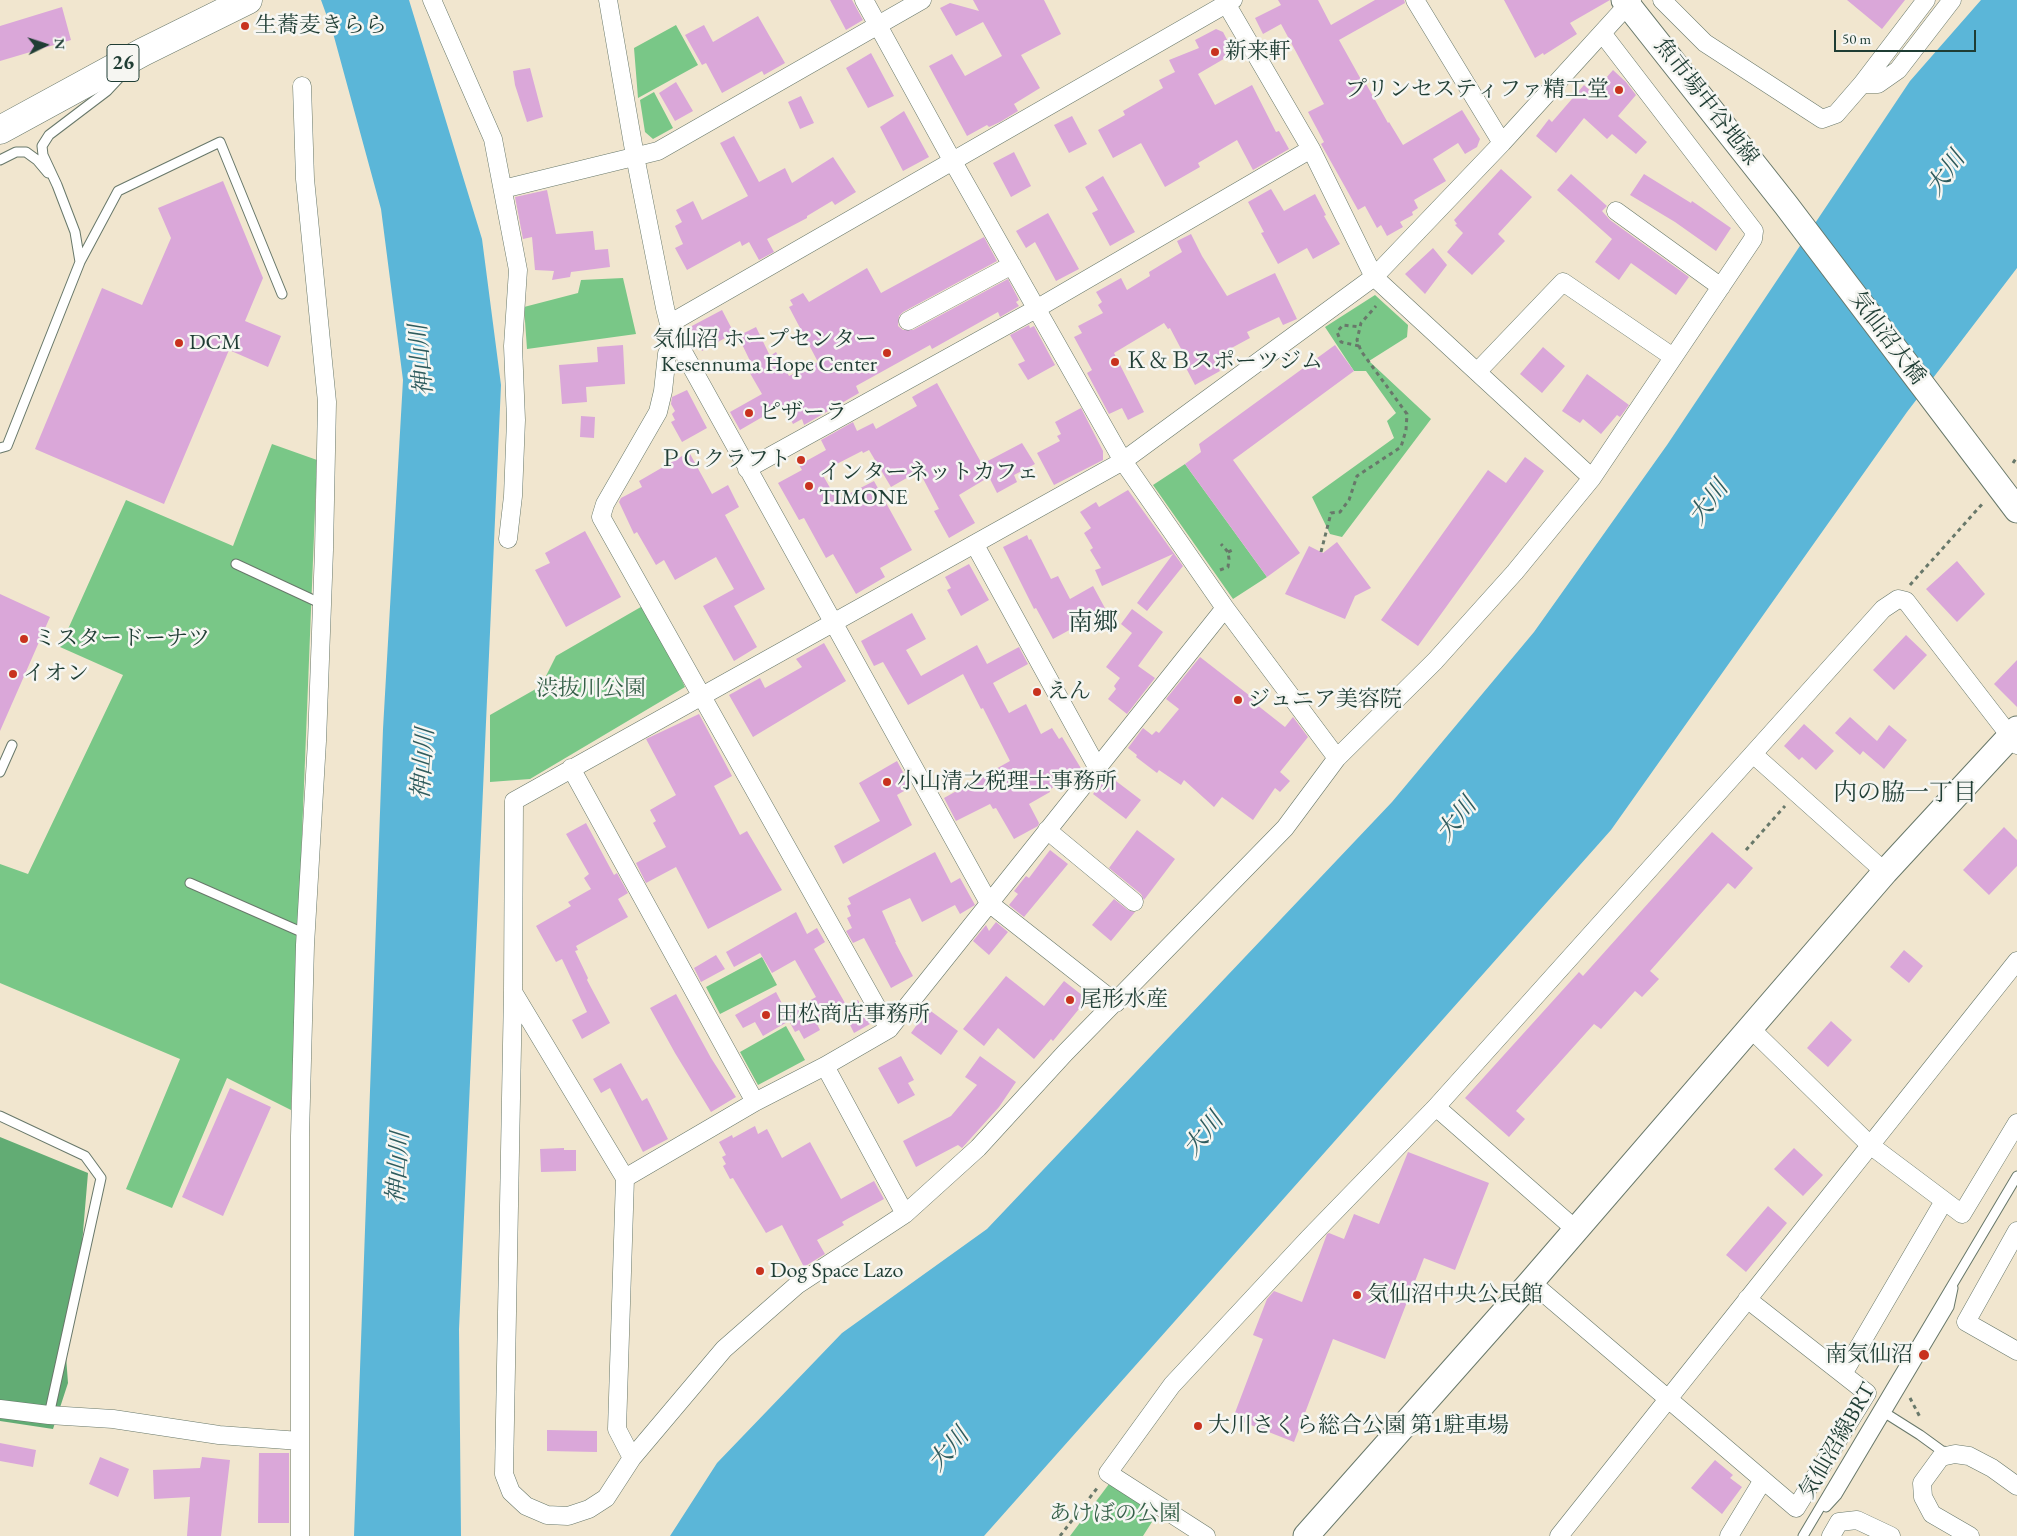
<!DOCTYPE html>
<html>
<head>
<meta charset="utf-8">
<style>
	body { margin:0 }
	#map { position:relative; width:2017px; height:1536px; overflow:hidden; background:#f1e6cf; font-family:"EB Garamond",serif }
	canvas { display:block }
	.north { position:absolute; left:20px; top:20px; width:50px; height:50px; -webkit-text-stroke:4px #f6f6f2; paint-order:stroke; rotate:86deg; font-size:14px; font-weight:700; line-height:20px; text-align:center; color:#1f3d34 }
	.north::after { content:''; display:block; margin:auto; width:18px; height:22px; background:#1f3d34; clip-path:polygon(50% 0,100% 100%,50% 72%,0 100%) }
	.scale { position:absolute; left:1834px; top:30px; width:142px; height:22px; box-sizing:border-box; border:2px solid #1f3d34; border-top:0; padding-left:6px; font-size:15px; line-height:18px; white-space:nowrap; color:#1f3d34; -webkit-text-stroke:4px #f6f6f2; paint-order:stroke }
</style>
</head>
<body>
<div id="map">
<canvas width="2017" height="1536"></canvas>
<div class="north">N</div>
<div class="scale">50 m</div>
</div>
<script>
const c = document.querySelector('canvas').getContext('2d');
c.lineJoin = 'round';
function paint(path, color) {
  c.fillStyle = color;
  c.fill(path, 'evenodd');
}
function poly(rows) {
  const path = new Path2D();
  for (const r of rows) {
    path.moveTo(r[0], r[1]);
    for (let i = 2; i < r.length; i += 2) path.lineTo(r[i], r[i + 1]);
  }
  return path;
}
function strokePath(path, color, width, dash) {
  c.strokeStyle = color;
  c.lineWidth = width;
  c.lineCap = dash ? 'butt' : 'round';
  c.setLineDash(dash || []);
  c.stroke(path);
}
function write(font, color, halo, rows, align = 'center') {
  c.font = font + ' "EB Garamond","Noto Serif JP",serif';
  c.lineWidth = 5;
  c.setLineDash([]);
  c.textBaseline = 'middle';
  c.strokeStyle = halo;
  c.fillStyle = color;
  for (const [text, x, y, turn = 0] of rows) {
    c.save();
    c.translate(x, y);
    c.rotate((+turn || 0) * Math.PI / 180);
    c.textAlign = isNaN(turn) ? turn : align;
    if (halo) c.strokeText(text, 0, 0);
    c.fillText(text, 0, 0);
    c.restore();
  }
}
const green = poly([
	[676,25,698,65,638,98,634,48],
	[654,92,673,128,653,139,645,132,640,100],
	[623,278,636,334,527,349,524,307,578,293,581,280],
	[1375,295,1408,325,1407,337,1369,361,1431,419,1342,537,1330,534,1312,497,1394,438,1387,421,1396,413,1366,371,1354,371,1325,327],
	[272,444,317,460,291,1110,227,1078,172,1208,126,1189,180,1059,0,983,0,864,28,874,123,675,60,647,126,500,233,546],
	[1185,464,1267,577,1233,599,1153,485],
	[646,604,685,687,530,779,490,782,490,715,541,686,556,656],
	[762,957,777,985,720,1014,706,987],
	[786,1026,805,1060,758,1085,740,1052],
	[1109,1484,1157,1514,1143,1536,1070,1536]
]);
const forest = poly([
	[0,1137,88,1173,82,1244,64,1329,68,1383,53,1429,0,1421]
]);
const water = poly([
	[321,0,409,0,482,239,501,385,459,1329,461,1536,354,1536,383,729,403,380,381,209,333,33],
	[1981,0,2017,0,2017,268,1907,412,1611,830,984,1536,670,1536,717,1463,842,1333,987,1229,1392,802,1534,632,1667,445,1910,81]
]);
const building = poly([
	[830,0,852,0,863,20,846,30],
	[973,0,1044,0,1061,34,1021,55,1040,88,1014,104,1018,111,1000,122,989,127,987,125,967,136,929,66,952,54,965,76,1002,56,983,22,956,36,940,8,950,3,979,11],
	[1278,0,1318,0,1331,25,1375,0,1404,0,1405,3,1339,40,1363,83,1365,82,1388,123,1389,122,1403,145,1462,110,1480,139,1477,147,1465,154,1458,143,1433,159,1446,181,1414,200,1418,208,1412,212,1413,215,1400,222,1403,227,1387,236,1381,225,1377,228,1365,206,1358,210,1321,144,1324,142,1308,112,1324,104,1281,24,1263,34,1255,18,1281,5],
	[1504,0,1610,0,1570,23,1577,34,1544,55,1543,53,1535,58],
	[1847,0,1905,0,1882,29],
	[62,7,71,40,0,61,0,26],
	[758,16,785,63,764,75,762,71,722,93,706,63,702,65,685,35,704,25,713,42],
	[1216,29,1223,32,1234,53,1198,74,1215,105,1252,85,1276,132,1279,131,1289,149,1253,170,1237,140,1198,163,1200,167,1165,187,1141,143,1113,158,1098,130,1125,115,1123,111,1163,88,1159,80,1175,72,1169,60,1199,48,1195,40],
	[871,53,894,96,868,108,846,68],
	[530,68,543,117,527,122,515,85,513,71],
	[1613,70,1626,82,1636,95,1618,116,1647,142,1636,154,1612,134,1607,139,1584,118,1556,153,1536,136,1549,119,1552,122,1584,85,1593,93],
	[676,82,693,111,675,121,659,93],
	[801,96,814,123,800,129,788,102],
	[904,111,929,157,903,171,880,127],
	[1072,116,1087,144,1069,153,1054,125],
	[734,136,759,182,785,168,792,183,833,157,856,192,835,205,832,201,807,216,807,218,767,239,774,252,759,260,749,242,742,246,740,241,687,270,675,248,683,244,675,226,682,222,676,210,693,201,702,220,748,196,720,143],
	[1014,152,1031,186,1011,197,993,163],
	[1501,169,1532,197,1498,234,1505,241,1472,275,1447,252,1463,233,1455,225,1457,224,1454,220],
	[1571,174,1607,206,1602,211,1610,220,1689,277,1676,295,1631,263,1619,280,1595,262,1612,239,1557,190],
	[1644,174,1691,203,1692,201,1731,228,1716,251,1675,222,1630,195],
	[1103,176,1135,232,1110,246,1092,213,1098,210,1085,187],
	[223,181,263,278,245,321,281,336,268,367,229,350,164,504,35,449,102,288,142,305,171,238,158,208],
	[1271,189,1284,211,1315,194,1326,215,1324,216,1340,244,1313,259,1307,248,1278,264,1261,233,1264,232,1248,202],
	[547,190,556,234,593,231,595,250,608,249,610,267,571,272,570,277,552,280,554,271,535,270,532,237,523,239,515,197],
	[1048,213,1079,269,1056,281,1035,242,1026,248,1016,231],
	[1191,234,1202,256,1227,296,1275,273,1297,319,1283,325,1279,317,1247,332,1250,338,1213,358,1220,371,1195,385,1185,366,1189,364,1170,328,1168,329,1164,323,1114,353,1144,412,1128,420,1122,408,1109,414,1087,373,1092,370,1074,337,1082,333,1078,326,1103,313,1098,305,1102,302,1096,292,1121,278,1127,290,1150,276,1149,272,1182,252,1177,241],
	[984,237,997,261,903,312,899,316,898,326,903,330,913,330,1008,279,1019,300,1016,302,1019,306,1000,317,998,312,932,349,930,345,856,386,859,393,804,425,802,419,793,424,783,405,740,430,730,412,762,394,747,368,752,365,738,336,756,327,770,356,776,352,789,376,818,362,789,307,793,305,790,300,803,293,809,302,867,268,881,293],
	[1433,248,1447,265,1425,294,1405,274],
	[722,310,734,333,702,351,690,327],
	[1029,325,1030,328,1034,326,1055,365,1028,380,1018,364,1025,361,1010,335],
	[623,345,625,384,586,387,587,402,562,404,559,365,598,362,597,347],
	[1335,345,1354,371,1233,460,1300,553,1267,577,1185,464,1201,452,1199,444],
	[1543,347,1565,366,1542,393,1520,374],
	[1587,374,1629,405,1620,417,1617,415,1601,434,1583,419,1580,423,1562,411],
	[937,383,982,464,1022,443,1035,464,1014,475,1017,482,997,493,989,477,959,495,975,523,949,538,934,511,939,509,919,471,891,487,869,450,863,453,862,451,821,472,837,500,874,481,912,550,880,568,885,577,856,594,833,554,826,558,804,518,799,520,778,483,802,470,799,465,826,450,821,440,853,422,857,431,873,423,876,429,917,406,912,397],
	[687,390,707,428,682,442,671,422,675,420,672,414,675,411,671,404,672,397],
	[1081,408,1103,451,1103,460,1054,485,1037,453,1060,441,1057,436,1061,434,1055,422],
	[581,416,595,417,594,438,580,437],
	[689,452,712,494,728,485,739,507,725,515,765,589,734,606,757,647,734,661,703,606,734,589,716,557,675,580,664,560,656,565,637,532,634,534,619,502,621,498,642,487,639,481],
	[1525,457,1544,471,1418,646,1381,620,1488,470,1506,483],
	[1128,490,1183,566,1147,611,1137,603,1173,554,1102,586,1095,570,1101,568,1090,550,1093,548,1084,533,1091,528,1080,512,1096,502,1099,507],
	[585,531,621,597,566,627,535,570,550,563,545,553],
	[1027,535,1029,540,1031,539,1051,579,1058,576,1070,599,1093,586,1106,610,1053,639,1036,608,1034,609,1003,547],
	[1337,542,1371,588,1355,596,1345,619,1285,594,1309,546,1323,553],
	[1957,561,1985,594,1957,622,1926,589],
	[969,564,989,600,961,616,947,590,951,588,945,577],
	[0,594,50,617,0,731],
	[1132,609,1163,632,1138,666,1155,678,1127,714,1108,699,1116,689,1114,686,1120,678,1106,667,1132,633,1121,624],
	[912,613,926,639,906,650,921,676,977,645,987,664,1019,647,1028,664,993,683,1009,713,1026,704,1041,734,1052,728,1059,739,1062,737,1082,770,1049,790,1050,792,1029,804,1039,823,1038,826,1014,839,996,808,993,809,990,804,956,821,944,798,1010,761,983,708,981,709,963,674,908,705,883,662,874,666,861,641],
	[1906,635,1927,655,1894,690,1873,670],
	[824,643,846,681,753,737,729,695,760,678,765,688,802,667,796,659],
	[1200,657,1254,699,1252,701,1285,727,1293,717,1308,737,1280,772,1290,781,1280,792,1275,788,1253,820,1222,797,1214,807,1184,780,1181,785,1159,770,1157,773,1136,757,1137,755,1128,748,1143,728,1152,735,1156,731,1159,733,1179,709,1166,699],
	[2017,660,2017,707,1994,684],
	[699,714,732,776,714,786,740,835,747,831,782,890,708,929,676,867,646,883,636,863,666,847,653,823,656,821,650,810,676,795,646,739],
	[1850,717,1877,741,1889,725,1907,740,1884,769,1863,751,1860,755,1835,733],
	[1804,724,1834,751,1816,770,1802,757,1799,760,1784,746],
	[897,761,911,787,897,795,912,825,843,864,834,846,880,821,859,783],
	[1108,775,1141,800,1126,819,1093,794],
	[586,823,614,875,617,873,628,893,618,899,628,917,576,946,578,950,575,951,588,978,587,980,610,1023,582,1039,572,1020,587,1012,562,959,556,962,536,926,571,906,568,902,591,889,584,878,589,874,566,834],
	[2004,827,2017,840,2017,866,1989,895,1963,870],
	[1137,830,1175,859,1144,900,1141,894,1109,868],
	[1712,832,1753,868,1735,889,1728,883,1650,971,1659,979,1642,997,1635,991,1601,1029,1594,1024,1516,1111,1525,1119,1509,1137,1465,1098,1579,972,1583,976],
	[1050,850,1068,864,1024,917,1009,905,1018,894,1014,891,1026,876,1029,878],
	[935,852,951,883,960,878,975,905,960,914,955,905,922,922,910,898,882,911,896,942,895,942,913,976,891,988,864,938,853,943,846,931,852,928,847,918,851,916,847,906,851,904,848,898],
	[1114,899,1128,910,1135,912,1111,941,1092,925],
	[796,912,807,934,817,928,825,942,814,949,845,1003,815,1020,820,1030,804,1039,799,1030,795,1032,789,1021,763,1036,755,1022,743,1028,735,1015,776,992,787,1013,816,997,795,960,772,973,760,953,734,967,726,952],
	[996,922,1008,932,989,955,973,941,986,925,989,931],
	[1904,950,1923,966,1909,983,1890,967],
	[716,955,725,969,701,982,694,968],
	[1006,976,1044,1006,1064,981,1087,999,1053,1041,1051,1039,1034,1059,998,1028,984,1046,963,1029],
	[676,994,711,1058,736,1097,711,1112,675,1053,650,1008],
	[858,1000,870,1024,854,1033,842,1009],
	[928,1009,958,1031,941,1055,911,1033],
	[1831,1021,1852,1040,1828,1067,1807,1048],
	[901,1056,914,1080,908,1083,915,1095,898,1104,878,1068],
	[980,1056,1016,1082,999,1107,962,1148,958,1145,916,1167,903,1141,951,1116,977,1085,965,1077],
	[621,1063,642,1101,647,1098,668,1139,643,1152,610,1088,601,1093,593,1079],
	[230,1088,271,1107,223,1216,182,1197],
	[755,1126,758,1134,767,1129,782,1158,810,1142,841,1199,874,1181,884,1199,849,1218,842,1222,844,1225,817,1240,825,1254,804,1267,782,1225,766,1233,733,1178,730,1179,723,1166,726,1164,722,1157,726,1155,719,1142,732,1135,733,1138],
	[564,1148,564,1150,576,1150,576,1171,541,1172,540,1149],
	[1794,1148,1823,1175,1803,1196,1774,1169],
	[1408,1152,1489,1183,1455,1270,1424,1258,1385,1359,1333,1339,1294,1442,1233,1418,1263,1339,1253,1335,1267,1299,1274,1291,1302,1302,1327,1234,1329,1233,1344,1239,1354,1214,1379,1224],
	[1768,1206,1787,1223,1746,1272,1726,1255],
	[547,1430,597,1431,597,1452,547,1451],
	[0,1443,36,1450,33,1467,0,1461],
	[259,1453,289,1453,289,1523,258,1523],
	[100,1457,129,1469,118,1497,89,1484],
	[202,1457,230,1460,221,1536,187,1536,190,1497,154,1499,153,1470,200,1468],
	[1715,1460,1733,1475,1730,1478,1742,1487,1722,1514,1691,1488]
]);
const path = poly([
	[1359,346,1341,342,1337,332,1343,325,1360,327],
	[2013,463,2017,457],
	[1228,552,1235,549],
	[1321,552,1331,513,1340,512,1349,500,1357,476,1401,447,1406,430,1407,414,1361,351,1357,340,1361,323,1376,306],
	[1220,570,1228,567,1229,559,1228,552,1221,544],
	[1910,585,1984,502],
	[1746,850,1785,806],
	[1910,1398,1921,1419],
	[1060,1536,1098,1487]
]);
const lane = poly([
	[0,160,16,152,26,152,37,160,48,173],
	[80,262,118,191,220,142,282,294],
	[0,448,7,446,80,262,75,232,57,185,43,155,42,146,49,135,107,91,121,76],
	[236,564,322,604],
	[0,772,12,745],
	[190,883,306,934],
	[0,1116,85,1156,101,1178,49,1415],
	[1882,1411,1920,1435,1942,1451,1949,1452],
	[1826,1507,1837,1495,1949,1307,1953,1288],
	[1803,1536,2017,1176]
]);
const street = poly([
	[432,0,493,139,518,270,513,346,516,420,513,496,508,539],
	[608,0,635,156,665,308,669,324,676,339,989,903,1116,1003],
	[864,0,952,160,1123,461,1225,608,1337,758],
	[1224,0,1311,149,1374,277,1592,478],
	[1415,0,1502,143],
	[1662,0,1705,43,1822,119,1836,114,1862,84,1878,84,1898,70,1952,0],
	[1602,33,1754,231,1753,239,1592,478,1515,572,1435,661,1337,758,1285,828,1065,1053,978,1148,905,1214,797,1285,724,1349,632,1458,606,1498,589,1509,568,1516,547,1515,526,1506,511,1492,504,1474,513,991,514,801,1123,461,1374,277,1502,143,1632,0],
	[1862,84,1926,0],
	[503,189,658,151,922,0],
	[1616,211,1721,287],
	[908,321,1012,265],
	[669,324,1233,0],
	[676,339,667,354,663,391,658,412,605,504,601,517,889,1029],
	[1477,372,1563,282,1673,357],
	[747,469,1036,309,1311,149],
	[975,545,1097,767],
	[1753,754,1885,872],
	[571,768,755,1102],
	[1047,830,1134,902],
	[513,992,625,1178,617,1429,632,1458],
	[1751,1029,1870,1145,1962,1214,2017,1123],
	[825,1066,905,1214],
	[625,1178,755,1102,825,1066,889,1029,1225,608],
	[1575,1229,1436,1107,1883,609,1898,599,1906,601,2017,745],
	[2017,1231,1966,1322,2017,1351],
	[1531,1282,1796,1508,1867,1393,1747,1299],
	[1843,1374,1944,1201],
	[0,1409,49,1415,113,1419,219,1435,300,1441],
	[300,1536,300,1136,305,945,317,741,324,550,327,402,305,179,302,86],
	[1206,1536,1108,1473,1172,1385,1309,1238,1436,1107],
	[1559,1536,2017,961],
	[1729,1536,1763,1480],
	[1831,1536,1839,1522,1857,1520,1891,1536],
	[1970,1536,1932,1514,1923,1497,1922,1483,1941,1457,1955,1454,1969,1456,1992,1468,2017,1486]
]);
const secondary = poly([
	[1624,0,1786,205,2017,510],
	[1306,1536,1531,1282,1885,872,2017,729]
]);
const primary = poly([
	[0,130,143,52,248,0]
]);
const markers = [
	[245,26,5,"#c8321e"],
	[1215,52,5,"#c8321e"],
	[1619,90,5,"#c8321e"],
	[179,343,5,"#c8321e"],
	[887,353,5,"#c8321e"],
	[1115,362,5,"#c8321e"],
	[749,413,5,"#c8321e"],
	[801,460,5,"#c8321e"],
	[809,486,5,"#c8321e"],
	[24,639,5,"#c8321e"],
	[13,674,5,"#c8321e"],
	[1037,692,5,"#c8321e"],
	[1238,700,5,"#c8321e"],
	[887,782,5,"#c8321e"],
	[1070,1000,5,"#c8321e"],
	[766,1015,5,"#c8321e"],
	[760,1271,5,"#c8321e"],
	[1357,1295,5,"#c8321e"],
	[1924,1355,6,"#c8321e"],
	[1198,1426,5,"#c8321e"]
];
const shields = [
	[123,63,32]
];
const shieldNames = [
	["26",123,63]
];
const poiNames = [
	["生蕎麦きらら",255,26],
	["新来軒",1225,52],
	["プリンセスティファ精工堂",1609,90,"right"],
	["気仙沼 ホープセンター",877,340,"right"],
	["Kesennuma Hope Center",877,365,"right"],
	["DCM",189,343],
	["Ｋ＆Ｂスポーツジム",1125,362],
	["ピザーラ",759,413],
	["ＰＣクラフト",791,460,"right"],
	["インターネットカフェ",819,473],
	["TIMONE",819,498],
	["ミスタードーナツ",34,639],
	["イオン",23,674],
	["えん",1047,692],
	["ジュニア美容院",1248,700],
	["小山清之税理士事務所",897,782],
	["尾形水産",1080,1000],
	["田松商店事務所",776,1015],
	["Dog Space Lazo",770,1271],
	["気仙沼中央公民館",1367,1295],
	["南気仙沼",1913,1355,"right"],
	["大川さくら総合公園 第1駐車場",1208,1426]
];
const streetNames = [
	["魚市場中谷地線",1706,102,52],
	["気仙沼大橋",1887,338,53],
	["気仙沼線BRT",1838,1441,-60]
];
const parkNames = [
	["渋抜川公園",591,689],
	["あけぼの公園",1115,1514]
];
const waterNames = [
	["大川",1946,174,-54],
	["神山川",422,360,-95],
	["大川",1709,503,-53],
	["神山川",424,764,-86],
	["大川",1457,820,-51],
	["大川",1204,1135,-51],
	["神山川",399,1168,-86],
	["大川",949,1450,-49]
];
const neighbourhoodNames = [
	["内の脇一丁目",1905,793]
];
const quarterNames = [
	["南郷",1093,623]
];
paint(green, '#79c787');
paint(forest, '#62ac74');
paint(water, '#5bb6d8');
paint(building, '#daa7d9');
strokePath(lane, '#68786a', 11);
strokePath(street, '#68786a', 19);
strokePath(secondary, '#68786a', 27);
strokePath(primary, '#68786a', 29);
strokePath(path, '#68786a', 3, [4, 4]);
strokePath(lane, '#fff', 9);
strokePath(street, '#fff', 18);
strokePath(secondary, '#fff', 25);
strokePath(primary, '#fff', 28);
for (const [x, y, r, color] of markers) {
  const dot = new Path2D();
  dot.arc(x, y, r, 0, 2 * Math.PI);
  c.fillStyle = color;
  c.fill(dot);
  strokePath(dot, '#f6f6f2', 2);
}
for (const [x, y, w] of shields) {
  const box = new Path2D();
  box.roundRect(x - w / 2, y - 18.5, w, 37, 4);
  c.fillStyle = '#f6f6f2';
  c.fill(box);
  strokePath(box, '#1f3d34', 1);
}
write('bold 21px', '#1f3d34', null, shieldNames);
write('22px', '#1f3d34', '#f6f6f2', poiNames, 'left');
write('22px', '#1f3d34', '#f6f6f2', streetNames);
write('22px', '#366049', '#f6f6f2', parkNames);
write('italic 24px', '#2e5b5d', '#f6f6f2', waterNames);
write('24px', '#1f3d34', '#f6f6f2', neighbourhoodNames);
write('25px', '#1f3d34', '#f6f6f2', quarterNames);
</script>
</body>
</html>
